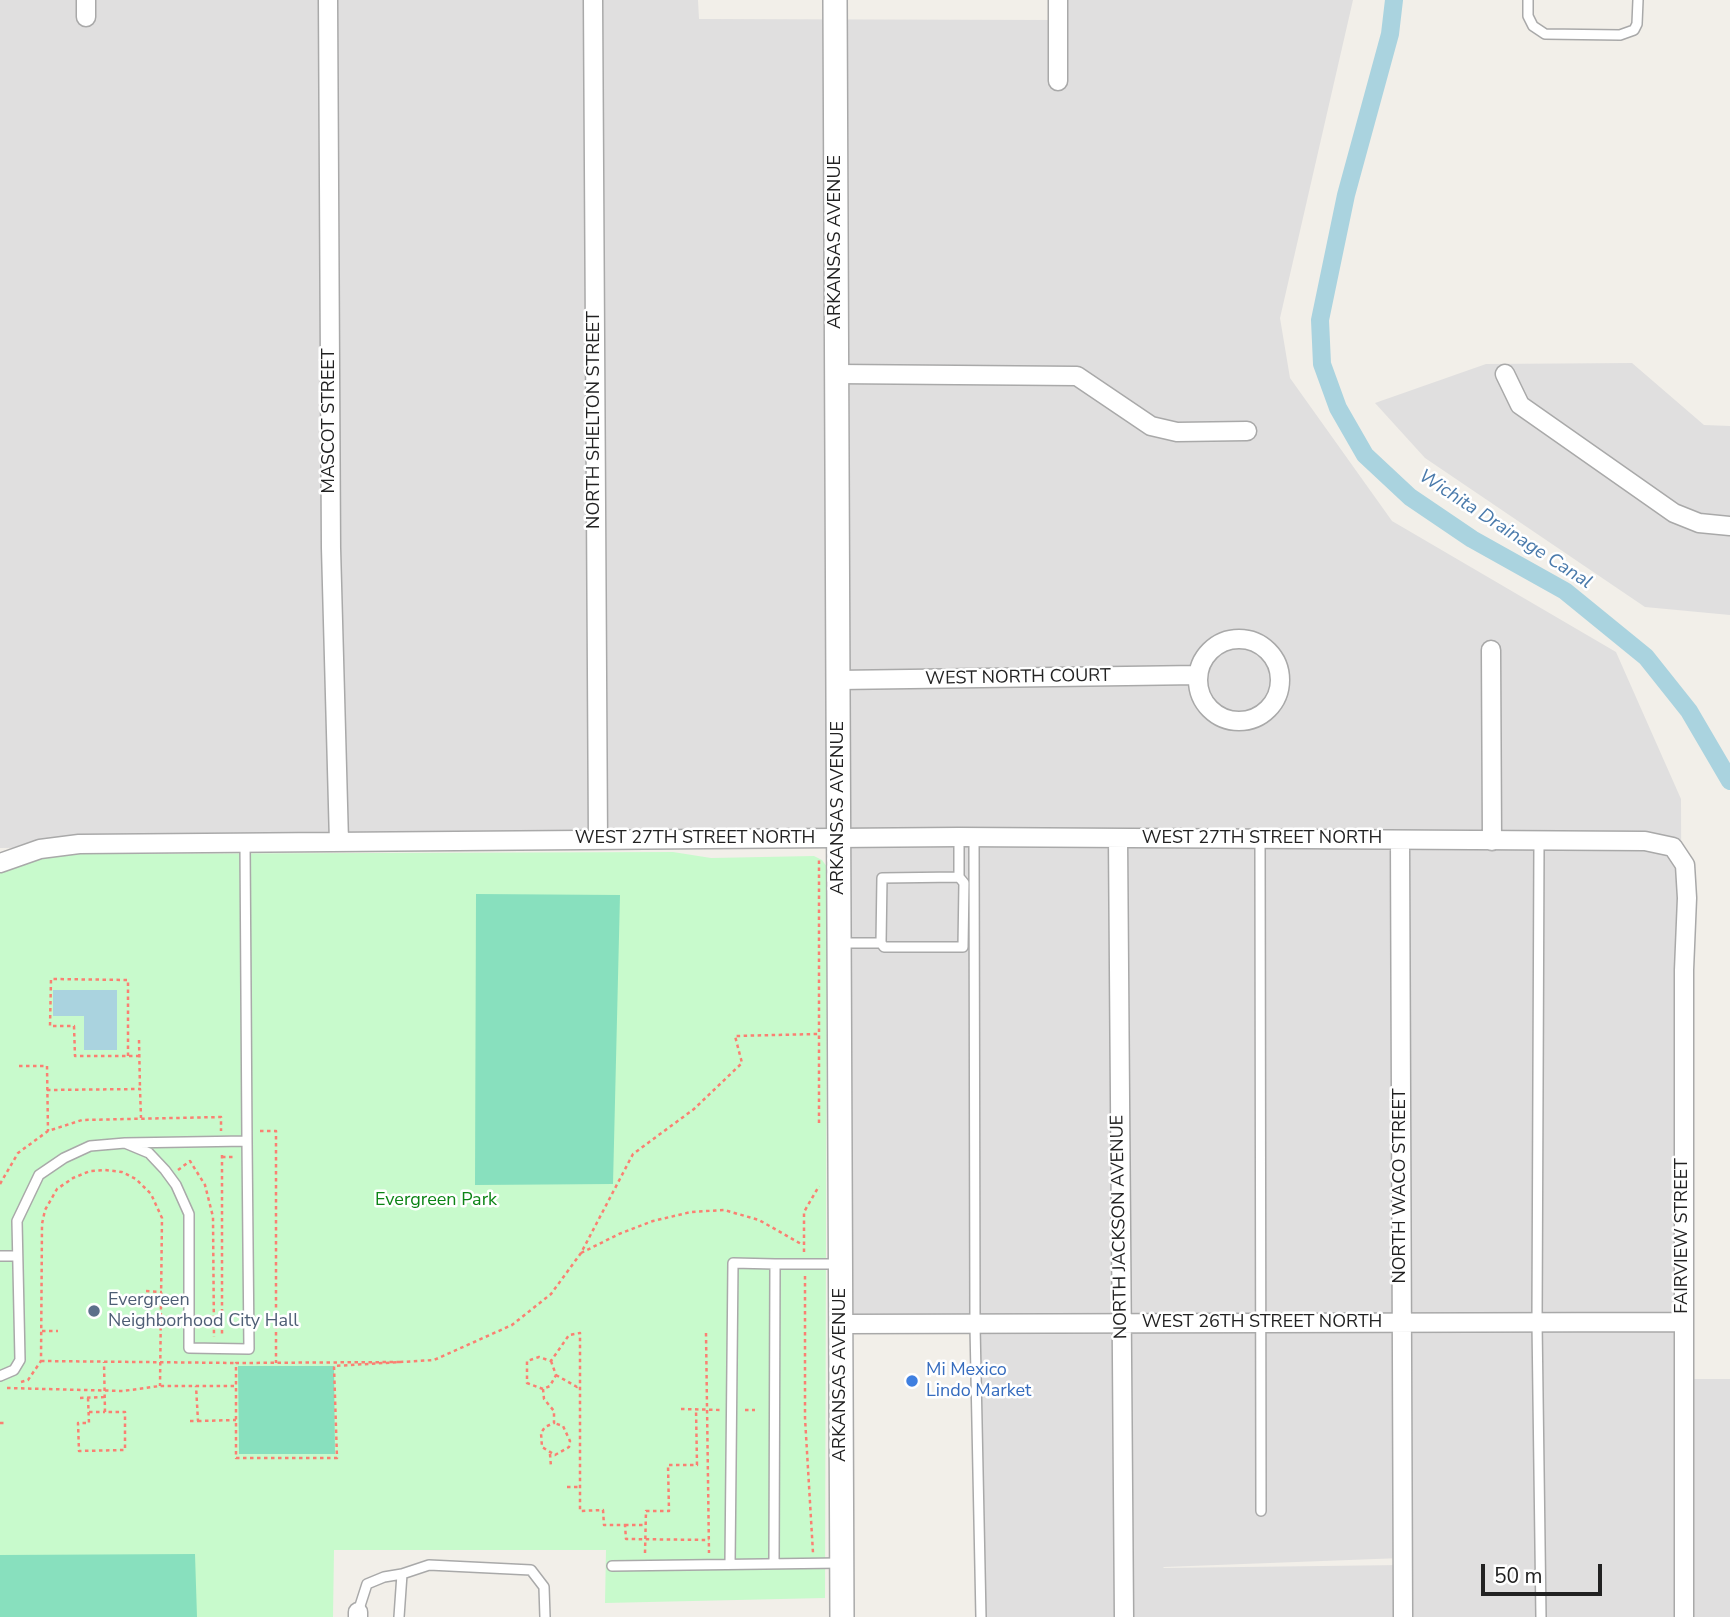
<!DOCTYPE html>
<html>
<head>
<meta charset="utf-8">
<style>
	body { margin:0 }
	#map { position:relative; width:1730px; height:1617px; overflow:hidden; background:#f2efe9; font-family:"Nunito Sans",sans-serif }
	canvas { display:block }
	.scale { position:absolute; left:1481px; top:1564px; width:121px; height:32px; box-sizing:border-box; border:4px solid #222; border-top:0; padding-left:9px; font-size:21px; line-height:24px; white-space:nowrap; color:#222; -webkit-text-stroke:5px #fff; paint-order:stroke }
</style>
</head>
<body>
<div id="map">
<canvas width="1730" height="1617"></canvas>
<div class="scale">50 m</div>
</div>
<script>
const c = document.querySelector('canvas').getContext('2d');
c.lineJoin = 'round';
function paint(path, color) {
  c.fillStyle = color;
  c.fill(path, 'evenodd');
}
function poly(rows) {
  const path = new Path2D();
  for (const r of rows) {
    if (r.length === 3) {
      path.moveTo(r[0] + r[2], r[1]);
      path.arc(r[0], r[1], r[2], 0, 2 * Math.PI);
      continue;
    }
    path.moveTo(r[0], r[1]);
    for (let i = 2; i < r.length; i += 2) path.lineTo(r[i], r[i + 1]);
  }
  return path;
}
function strokePath(path, color, width, dash) {
  c.strokeStyle = color;
  c.lineWidth = width;
  c.lineCap = dash ? 'butt' : 'round';
  c.setLineDash(dash || []);
  c.stroke(path);
}
function write(font, color, halo, rows, align = 'center') {
  c.font = font + ' "Nunito Sans",sans-serif';
  c.lineWidth = 5;
  c.setLineDash([]);
  c.textBaseline = 'middle';
  c.strokeStyle = halo;
  c.fillStyle = color;
  for (const [text, x, y, turn = 0] of rows) {
    c.save();
    c.translate(x, y);
    c.rotate((+turn || 0) * Math.PI / 180);
    c.textAlign = isNaN(turn) ? turn : align;
    if (halo) c.strokeText(text, 0, 0);
    c.fillText(text, 0, 0);
    c.restore();
  }
}
const residential = poly([
	[0,0,698,0,699,19,1057,20,1058,0,1353,0,1280,318,1290,378,1392,521,1616,652,1681,799,1683,1379,1730,1379,1730,1617,981,1617,975,1326,841,1324,838,838,0,848],
	[1402,1558,1402,1565,1163,1568,1164,1567],
	[1632,363,1704,425,1730,426,1730,615,1645,607,1425,458,1375,403,1486,364]
]);
const park = poly([
	[673,852,711,858,814,856,822,860,827,867,825,1598,605,1603,606,1550,334,1550,333,1617,0,1617,0,872,41,857,76,854]
]);
const pitch = poly([
	[476,894,620,895,613,1184,475,1185],
	[238,1366,334,1366,335,1454,239,1454],
	[195,1554,197,1617,0,1617,0,1555]
]);
const water = poly([
	[53,990,117,990,117,1050,84,1050,84,1016,53,1016]
]);
const canal = poly([
	[1394,0,1390,34,1346,195,1320,320,1322,364,1338,408,1365,455,1410,497,1472,539,1565,591,1646,657,1689,711,1730,781]
]);
const path = poly([
	[139,1040,140,1089],
	[128,1056,128,980,51,979,50,1026,74,1026,75,1056,139,1056],
	[19,1066,47,1066,48,1131],
	[47,1090,140,1089,141,1118],
	[819,1123,819,858],
	[260,1131,276,1131,276,1363],
	[222,1155,222,1337],
	[222,1157,236,1157],
	[178,1170,190,1161,205,1185,213,1217,214,1337],
	[0,1184,18,1153,48,1131,82,1120,221,1117,221,1131],
	[804,1252,804,1212,819,1186],
	[581,1253,619,1234,653,1221,691,1212,724,1210,759,1220,803,1245],
	[805,1276,805,1418,813,1553],
	[146,1291,162,1292],
	[42,1331,58,1331],
	[706,1333,709,1553],
	[41,1361,236,1363],
	[551,1361,556,1375,550,1386,543,1389,527,1383,527,1361,539,1357,551,1361,569,1335,580,1333,580,1511,603,1510,604,1525,625,1525,626,1539,709,1540],
	[400,1362,236,1363,236,1458,337,1458,334,1366,434,1360,512,1325,551,1294,581,1253,633,1154,694,1109,742,1063,735,1036,818,1034],
	[556,1375,577,1387,580,1385],
	[21,1382,28,1380,41,1361,42,1224,45,1210,57,1189,73,1178,90,1171,105,1170,122,1172,136,1179,151,1194,162,1218,160,1386],
	[7,1388,123,1391,160,1386,234,1386],
	[543,1389,544,1399,554,1411,554,1423,545,1427,541,1433,542,1447,555,1455,569,1447,570,1441,563,1426,554,1423],
	[80,1398,105,1397],
	[88,1398,89,1423,78,1423,79,1451,125,1450,125,1412,105,1412,104,1362],
	[681,1409,721,1410],
	[745,1410,755,1410],
	[89,1412,105,1412],
	[190,1421,198,1421,196,1386],
	[198,1421,236,1420],
	[0,1423,4,1423],
	[550,1454,551,1467],
	[567,1487,580,1487],
	[625,1525,646,1525],
	[645,1553,646,1511,669,1511,668,1465,697,1465,696,1409]
]);
const service = poly([
	[1528,0,1528,16,1533,26,1545,34,1620,35,1634,30,1637,24,1638,0],
	[974,837,975,1326,981,1617],
	[1260,839,1261,1511],
	[1539,841,1537,1322,1541,1617],
	[245,843,247,1141],
	[841,943,881,943,882,878,959,877,959,837],
	[881,943,884,947,963,947,964,883,959,877],
	[0,1256,16,1256],
	[0,1376,14,1370,20,1360,17,1221,39,1175,64,1158,90,1146,125,1143,247,1141,249,1349,189,1348,189,1214,176,1185,165,1170,149,1153,125,1143],
	[730,1564,733,1263,775,1264],
	[774,1564,775,1264,838,1264],
	[612,1566,840,1563],
	[358,1612,367,1584,384,1577,402,1574],
	[399,1617,402,1574,429,1565,531,1570,544,1587,545,1617]
]);
const minor = poly([
	[328,0,331,548,339,842],
	[593,0,598,840],
	[1058,0,1058,81],
	[86,17,86,0],
	[837,374,1077,376,1151,426,1177,432,1247,431],
	[1505,374,1520,405,1674,513,1699,523,1730,526],
	[1239,680,41],
	[1491,650,1492,841],
	[838,680,1198,675],
	[1118,838,1124,1617],
	[1400,840,1403,1617],
	[0,863,40,849,79,844,959,837,1645,841,1673,847,1685,865,1687,898,1684,970,1684,1617],
	[841,1324,1683,1322],
	[358,1617,358,1612]
]);
const tertiary = poly([
	[835,0,842,1617]
]);
const markers = [
	[94,1311,7,"#5c6f8a"],
	[912,1381,7,"#3f7fe0"]
];
const streetNames = [
	["ARKANSAS AVENUE",836,242,-90],
	["NORTH SHELTON STREET",595,420,-90],
	["MASCOT STREET",330,421,-90],
	["WEST NORTH COURT",1018,678,-1],
	["ARKANSAS AVENUE",839,808,-90],
	["WEST 27TH STREET NORTH",695,839],
	["WEST 27TH STREET NORTH",1262,839],
	["NORTH WACO STREET",1401,1186,-90],
	["NORTH JACKSON AVENUE",1120,1227,-91],
	["FAIRVIEW STREET",1683,1236,-90],
	["WEST 26TH STREET NORTH",1262,1323],
	["ARKANSAS AVENUE",841,1375,-90]
];
const parkNames = [
	["Evergreen Park",436,1201]
];
const serviceNames = [
	["Evergreen",108,1301],
	["Neighborhood City Hall",108,1322]
];
const shopNames = [
	["Mi Mexico",926,1371],
	["Lindo Market",926,1392]
];
const waterNames = [
	["Wichita Drainage Canal",1505,530,33]
];
paint(residential, '#e0dfdf');
paint(park, '#c8facc');
paint(pitch, '#88e0be');
paint(water, '#aad3df');
strokePath(canal, '#aad3df', 18);
strokePath(service, '#a9a9a9', 12);
strokePath(minor, '#a9a9a9', 21);
strokePath(tertiary, '#a9a9a9', 26);
strokePath(path, '#fa8072', 2.5, [3.5, 3.5]);
strokePath(service, '#fff', 9);
strokePath(minor, '#fff', 18);
strokePath(tertiary, '#fff', 23);
for (const [x, y, r, color] of markers) {
  const dot = new Path2D();
  dot.arc(x, y, r, 0, 2 * Math.PI);
  c.fillStyle = color;
  c.fill(dot);
  strokePath(dot, '#fff', 2.5);
}
write('18px', '#222', '#fff', streetNames);
write('18px', '#0c8416', '#fff', parkNames);
write('18px', '#4e5e75', '#fff', serviceNames, 'left');
write('18px', '#366cbe', '#fff', shopNames, 'left');
write('italic 19px', '#4a7aab', '#fff', waterNames);
</script>
</body>
</html>
